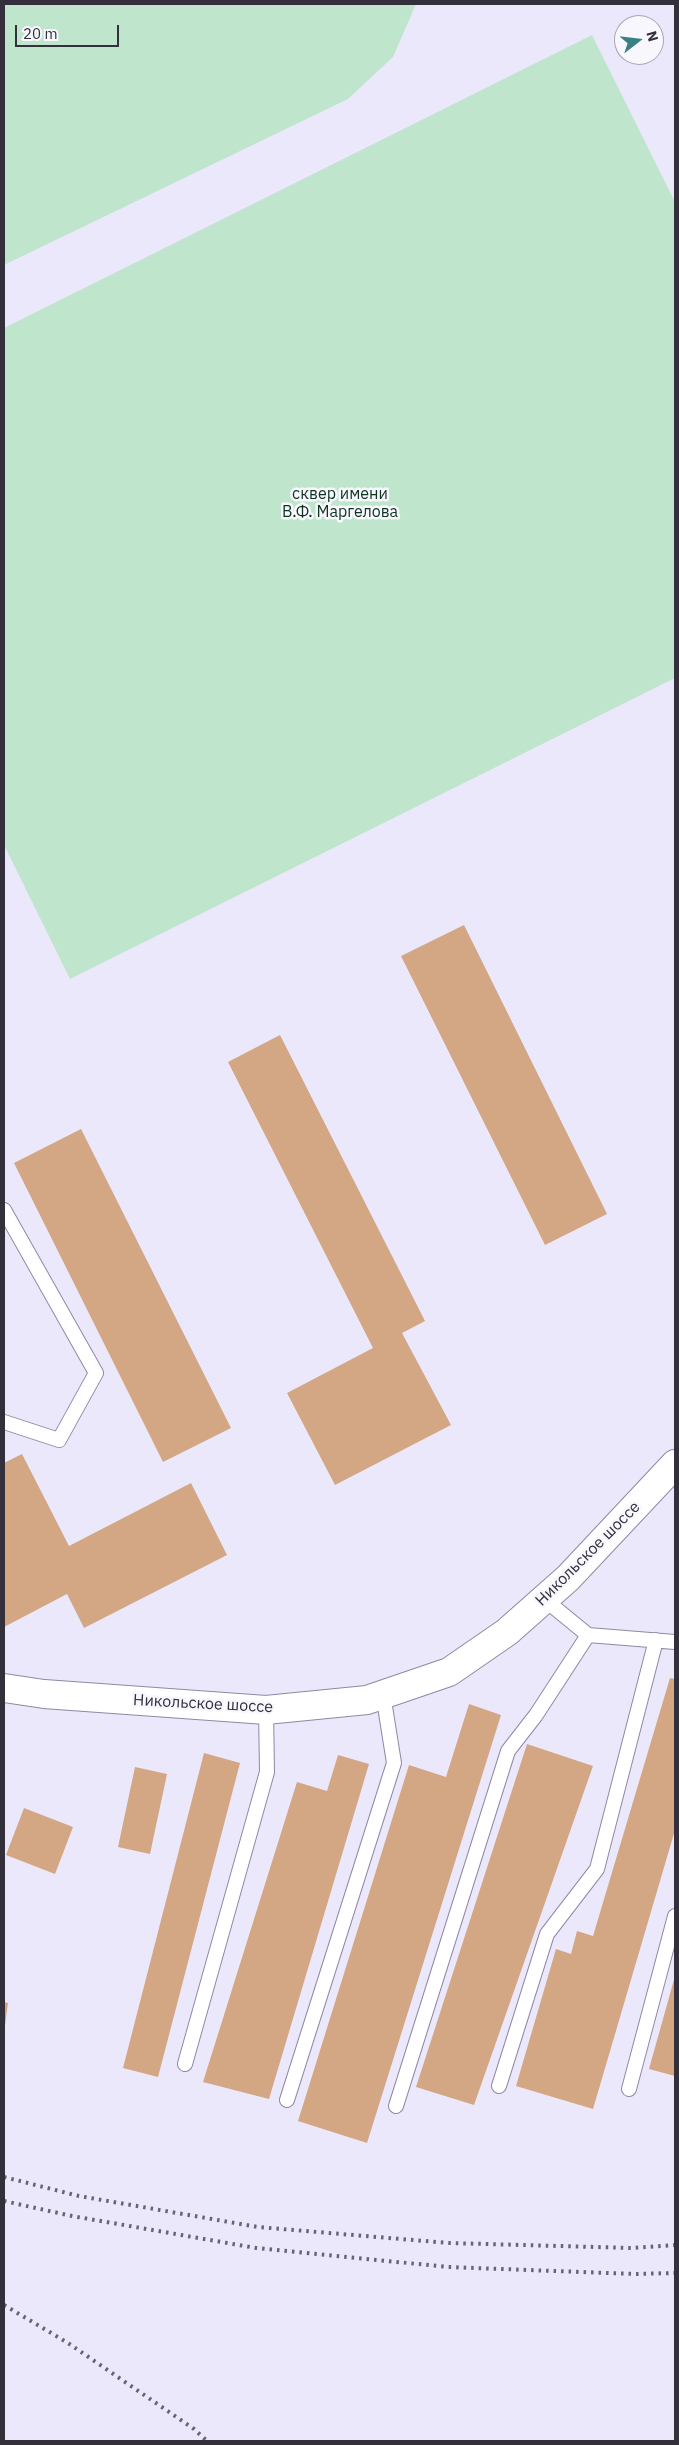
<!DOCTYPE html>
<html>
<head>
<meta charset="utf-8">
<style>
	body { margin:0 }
	#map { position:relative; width:679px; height:2445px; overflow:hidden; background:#ece8fb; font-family:"IBM Plex Sans",sans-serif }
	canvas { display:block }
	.frame { position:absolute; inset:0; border:5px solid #33303c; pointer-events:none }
	.north { position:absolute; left:614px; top:15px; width:50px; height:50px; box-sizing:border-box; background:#f9f7fe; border:1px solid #aaa7b0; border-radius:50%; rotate:74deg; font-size:14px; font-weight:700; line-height:20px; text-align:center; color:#33303c }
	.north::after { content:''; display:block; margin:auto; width:18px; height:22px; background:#388086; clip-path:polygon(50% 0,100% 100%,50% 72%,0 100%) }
	.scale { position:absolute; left:15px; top:25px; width:104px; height:22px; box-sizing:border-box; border:2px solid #33303c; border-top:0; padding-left:6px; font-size:15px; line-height:18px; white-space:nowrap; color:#33303c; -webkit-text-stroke:4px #f9f7fe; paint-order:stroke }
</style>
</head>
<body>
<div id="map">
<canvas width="679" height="2445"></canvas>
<div class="frame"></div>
<div class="north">N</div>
<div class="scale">20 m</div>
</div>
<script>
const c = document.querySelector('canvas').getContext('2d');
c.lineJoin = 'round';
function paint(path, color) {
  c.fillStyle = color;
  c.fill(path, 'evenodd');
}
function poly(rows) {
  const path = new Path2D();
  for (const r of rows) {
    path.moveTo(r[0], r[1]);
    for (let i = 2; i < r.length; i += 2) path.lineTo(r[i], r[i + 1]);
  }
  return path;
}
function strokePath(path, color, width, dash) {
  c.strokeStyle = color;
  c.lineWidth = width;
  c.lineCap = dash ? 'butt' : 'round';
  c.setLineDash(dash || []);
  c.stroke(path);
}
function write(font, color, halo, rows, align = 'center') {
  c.font = font + ' "IBM Plex Sans",sans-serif';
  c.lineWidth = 5;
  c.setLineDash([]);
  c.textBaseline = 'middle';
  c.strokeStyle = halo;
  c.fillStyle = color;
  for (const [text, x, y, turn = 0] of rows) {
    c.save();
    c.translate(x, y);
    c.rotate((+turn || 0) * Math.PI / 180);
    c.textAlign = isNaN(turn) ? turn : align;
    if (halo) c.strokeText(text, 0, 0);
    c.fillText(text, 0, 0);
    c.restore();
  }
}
const green = poly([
	[4,4,416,4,393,57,348,99,4,265],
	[592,35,675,202,675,678,70,979,4,845,4,328]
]);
const building = poly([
	[464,925,607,1214,545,1245,401,956],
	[280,1035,425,1321,402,1333,451,1425,335,1485,287,1393,373,1348,228,1062],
	[81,1129,231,1428,163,1462,14,1163],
	[22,1454,69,1546,191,1483,227,1555,84,1628,67,1594,4,1627,4,1463],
	[670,1678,675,1679,675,1830,593,2109,516,2086,556,1949,571,1954,577,1931,593,1936],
	[469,1704,501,1715,367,2143,298,2121,409,1765,446,1777],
	[527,1744,593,1766,474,2105,416,2087],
	[204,1753,240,1763,158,2077,123,2068],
	[338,1755,369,1764,269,2099,203,2082,297,1782,327,1791],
	[135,1767,167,1774,150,1854,118,1847],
	[24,1808,73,1827,55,1874,6,1855],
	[675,1976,675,2076,649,2069],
	[4,2002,8,2003,5,2026,4,2026]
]);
const service = poly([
	[4,1210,96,1373,59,1440,4,1422],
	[544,1599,588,1635,675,1642],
	[185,2064,267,1772,266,1710],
	[499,2086,547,1934,597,1869,656,1640],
	[629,2089,675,1916],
	[287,2100,394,1763,383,1694],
	[396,2106,508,1751,536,1715,588,1635]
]);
const tertiary = poly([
	[4,1688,44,1694,266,1710,367,1700,449,1672,507,1632,568,1578,675,1464]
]);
const rail = poly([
	[4,2177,79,2196,258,2227,449,2243,632,2248,675,2245],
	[4,2201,72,2216,256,2248,448,2267,635,2274,675,2273],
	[4,2305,68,2343,194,2429,207,2441]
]);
const parkNames = [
	["сквер имени",340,494],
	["В.Ф. Маргелова",340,512]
];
const streetNames = [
	["Никольское шоссе",588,1554,-45],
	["Никольское шоссе",203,1704,3]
];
paint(green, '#c0e5cd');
paint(building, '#d3a684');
strokePath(service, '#8f88a4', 16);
strokePath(tertiary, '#8f88a4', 30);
strokePath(service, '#fff', 14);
strokePath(tertiary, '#fff', 28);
strokePath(rail, '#676472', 4, [2.5, 5]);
write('16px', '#0b351f', '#f9f7fe', parkNames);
write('16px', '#33303c', '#f9f7fe', streetNames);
</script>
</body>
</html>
